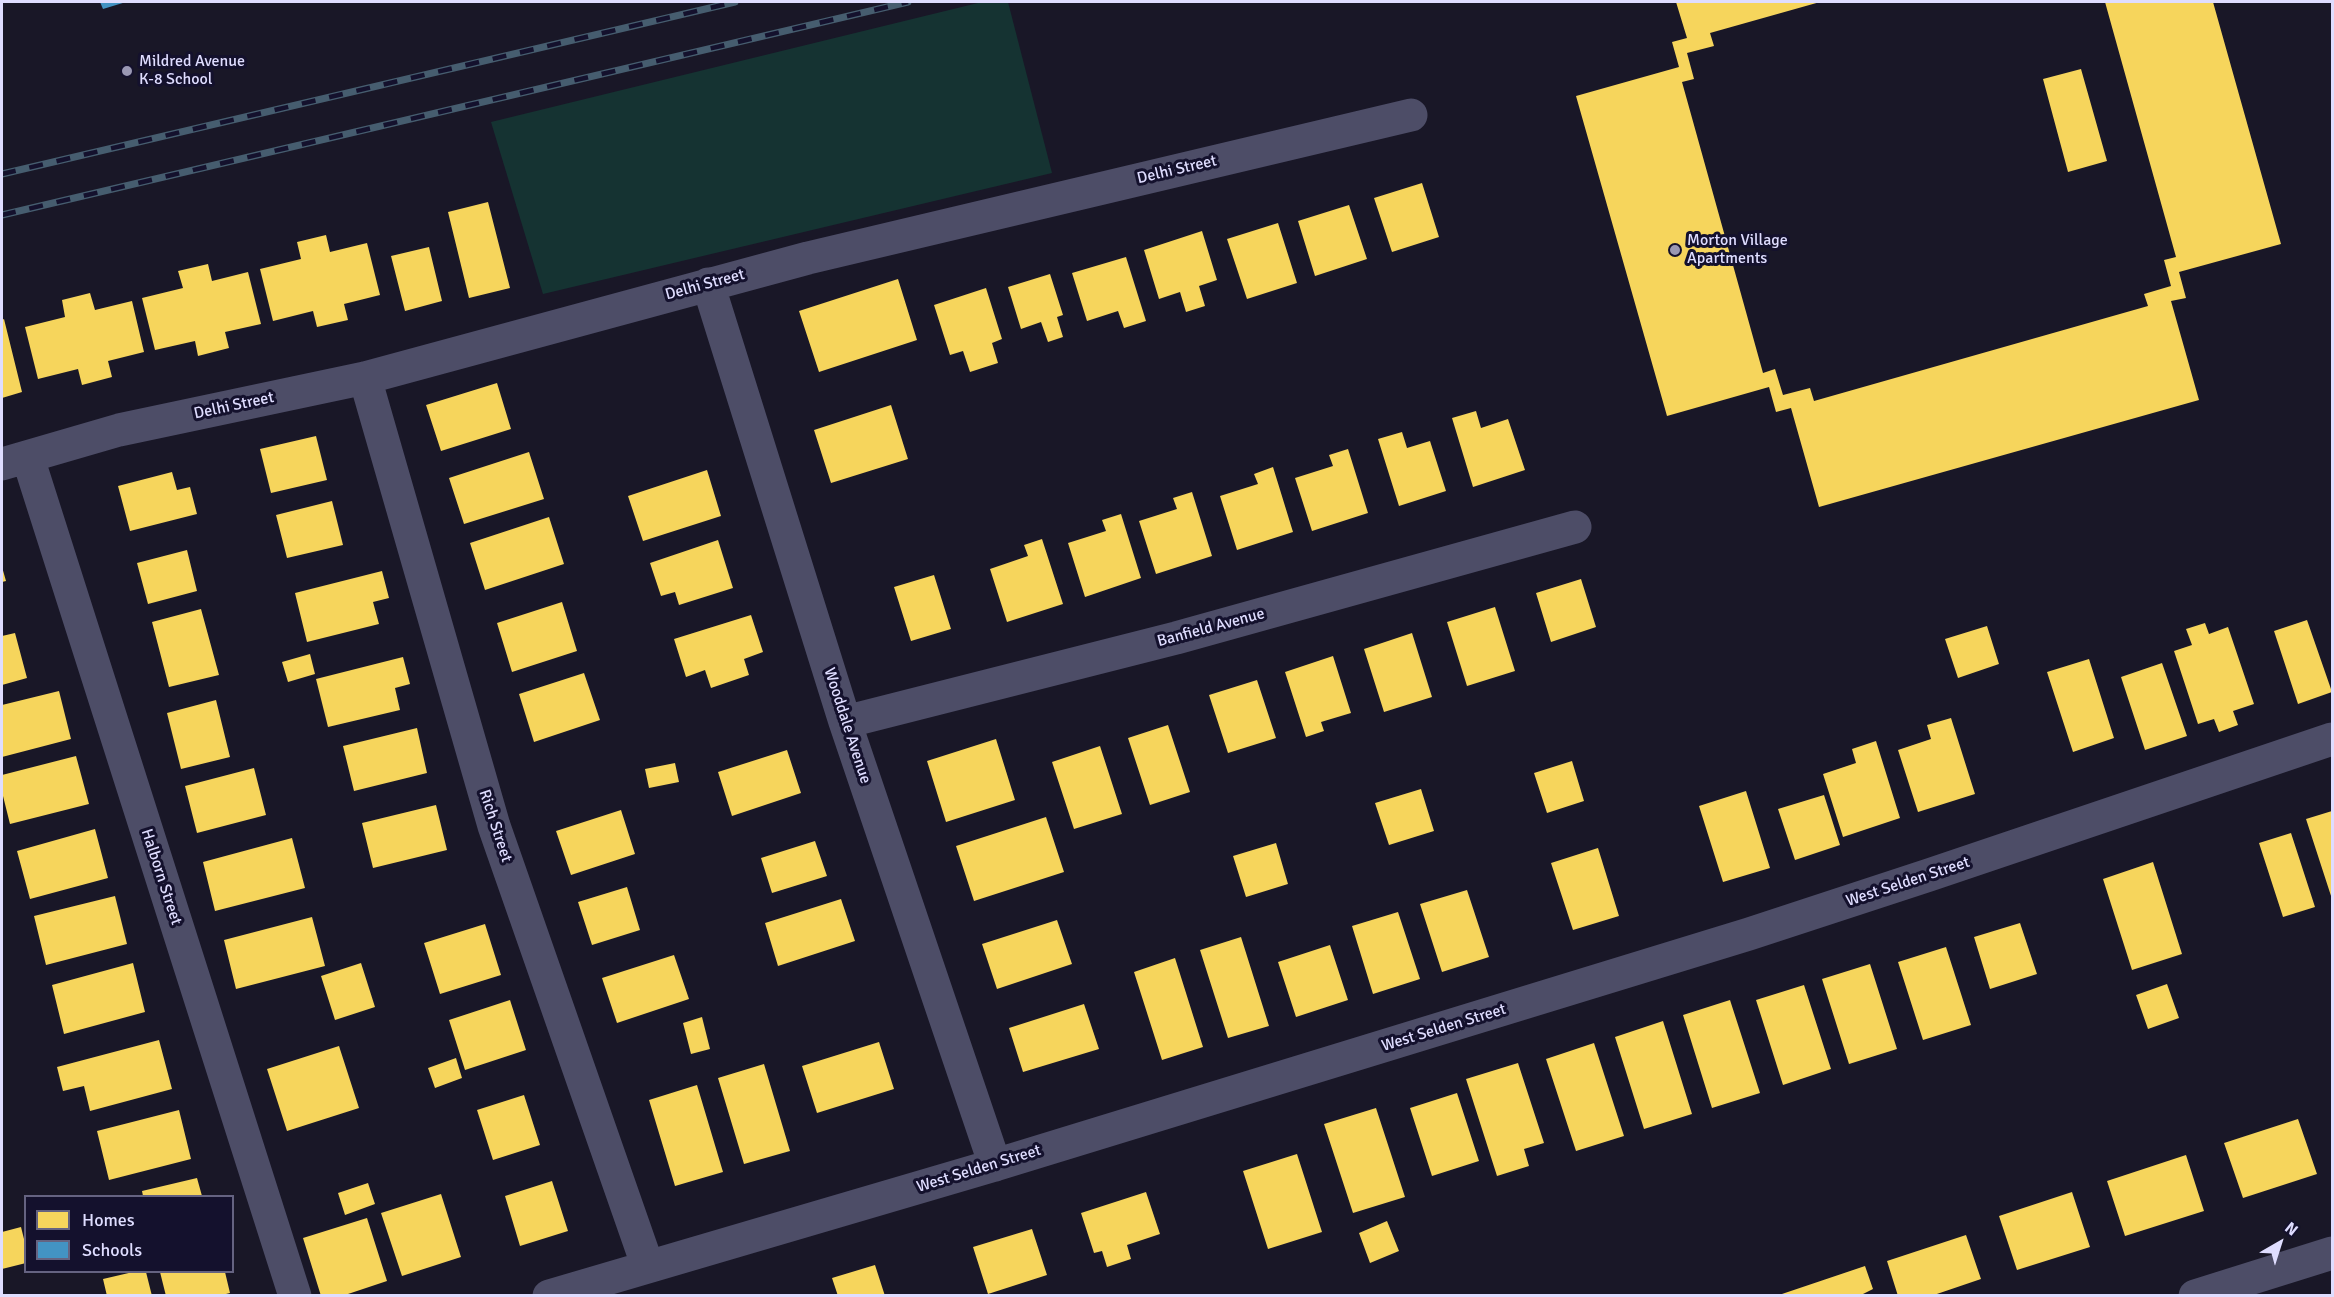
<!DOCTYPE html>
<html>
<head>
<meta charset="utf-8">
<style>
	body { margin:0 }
	#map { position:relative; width:2334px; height:1297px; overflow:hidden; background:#191727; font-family:Signika,sans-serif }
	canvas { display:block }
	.frame { position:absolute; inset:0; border:3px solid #dfddff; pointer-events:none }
	.legend { position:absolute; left:24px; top:1195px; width:210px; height:78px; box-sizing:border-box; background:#14112d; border:2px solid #656381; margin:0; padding:8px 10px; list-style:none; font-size:18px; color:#dfddff }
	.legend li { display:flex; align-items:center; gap:12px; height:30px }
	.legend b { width:30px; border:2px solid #656381 }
	.north { position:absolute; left:2250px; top:1213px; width:60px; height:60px; -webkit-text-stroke:4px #14112d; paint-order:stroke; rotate:39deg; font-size:16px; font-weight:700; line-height:24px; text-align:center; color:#dfddff }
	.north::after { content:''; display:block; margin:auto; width:21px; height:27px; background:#dfddff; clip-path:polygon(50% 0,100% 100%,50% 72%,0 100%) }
</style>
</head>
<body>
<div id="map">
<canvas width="2334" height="1297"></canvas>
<div class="frame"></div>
<ul class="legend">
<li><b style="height:16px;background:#f6d55c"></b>Homes</li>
<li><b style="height:16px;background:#4393c3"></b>Schools</li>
</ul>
<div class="north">N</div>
</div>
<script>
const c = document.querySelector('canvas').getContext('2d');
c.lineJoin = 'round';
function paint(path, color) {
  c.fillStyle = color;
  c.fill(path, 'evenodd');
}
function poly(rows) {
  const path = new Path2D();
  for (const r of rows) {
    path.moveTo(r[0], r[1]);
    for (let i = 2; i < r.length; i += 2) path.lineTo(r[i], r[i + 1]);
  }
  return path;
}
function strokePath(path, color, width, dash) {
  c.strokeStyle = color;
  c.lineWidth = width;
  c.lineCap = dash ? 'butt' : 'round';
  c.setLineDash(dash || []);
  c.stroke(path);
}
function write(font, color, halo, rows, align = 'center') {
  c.font = font + ' Signika,sans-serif';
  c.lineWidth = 6;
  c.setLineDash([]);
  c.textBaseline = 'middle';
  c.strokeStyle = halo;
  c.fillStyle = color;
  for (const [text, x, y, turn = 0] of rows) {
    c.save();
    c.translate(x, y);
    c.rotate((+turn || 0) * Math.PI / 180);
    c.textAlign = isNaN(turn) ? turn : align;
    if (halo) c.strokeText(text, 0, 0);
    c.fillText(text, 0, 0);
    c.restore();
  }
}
const green = poly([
	[982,2,1008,2,1052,173,543,294,491,122]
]);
const homes = poly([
	[1676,2,1820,2,1710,33,1714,46,1687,53,1694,79,1682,82,1763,373,1775,369,1783,395,1810,388,1814,401,2148,306,2144,294,2171,286,2164,260,2176,257,2105,2,2213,2,2281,244,2179,272,2186,298,2171,301,2199,400,1819,507,1791,408,1776,412,1769,387,1667,416,1576,96,1679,67,1672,42,1687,38],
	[2081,69,2107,161,2068,172,2043,79],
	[1422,183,1439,237,1392,252,1374,198],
	[488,202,510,288,469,298,448,212],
	[1349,205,1367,259,1315,276,1298,221],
	[1278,223,1297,283,1247,299,1227,239],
	[1202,231,1217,280,1199,286,1205,306,1186,312,1180,292,1159,299,1144,250],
	[326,235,330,252,367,243,380,295,344,304,348,320,317,327,313,311,273,321,260,269,301,259,297,242],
	[429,247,442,301,405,311,391,256],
	[1126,257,1146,321,1124,328,1118,311,1087,321,1072,273],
	[208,264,212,281,248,272,261,324,225,332,229,348,198,356,195,341,155,350,142,298,183,288,178,271],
	[1050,274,1063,315,1057,317,1063,337,1048,342,1041,322,1021,329,1008,287],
	[898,279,917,340,819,372,799,311],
	[986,288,1002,339,992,343,998,363,970,372,963,351,950,355,934,305],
	[90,293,95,310,132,301,144,352,108,361,112,377,82,385,78,369,38,379,25,327,65,317,62,300],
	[4,319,22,392,2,398,2,320],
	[497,383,511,429,441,451,426,405],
	[891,405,908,459,831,483,814,430],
	[1476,411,1481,428,1508,419,1525,470,1473,487,1452,418],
	[1402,432,1407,448,1430,441,1446,491,1399,506,1378,439],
	[316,436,327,480,271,493,260,449],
	[1348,449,1368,513,1312,531,1295,478,1333,466,1329,455],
	[529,452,544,499,464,524,449,478],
	[1273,467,1293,532,1237,550,1220,496,1258,484,1254,474],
	[707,470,721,516,643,541,628,496],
	[172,472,177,490,190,487,197,514,130,531,118,486],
	[1192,492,1212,556,1156,574,1139,521,1177,509,1173,498],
	[332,501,343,545,287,558,276,515],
	[1121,514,1141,578,1085,597,1068,543,1106,531,1102,520],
	[549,517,564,564,485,590,470,543],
	[1042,539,1063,604,1007,622,990,569,1028,556,1024,545],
	[718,540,733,588,679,605,675,592,661,596,650,563],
	[187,550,197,591,148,604,137,563],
	[2,567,6,581,2,582],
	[382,571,389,598,373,602,379,624,307,642,295,593],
	[934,575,951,629,911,641,894,587],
	[1581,579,1596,627,1551,642,1536,593],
	[562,602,577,651,512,672,497,623],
	[1495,607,1515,671,1467,686,1447,622],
	[201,609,219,675,169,687,152,622],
	[751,615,763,652,744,659,749,675,711,688,705,670,686,677,674,639],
	[2307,620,2332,692,2298,704,2274,631],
	[2205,623,2209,634,2228,627,2254,704,2233,711,2238,725,2219,732,2214,719,2198,724,2174,651,2192,645,2186,629],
	[1987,626,1999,664,1958,678,1945,639],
	[15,633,27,678,2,685,2,636],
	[1412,633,1432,697,1384,712,1364,649],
	[310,654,315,674,288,682,282,662],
	[1333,656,1351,713,1321,722,1324,731,1306,737,1285,672],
	[403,657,410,684,395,688,400,710,328,727,316,679],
	[2089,659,2114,738,2073,752,2047,672],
	[2162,663,2187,736,2145,750,2121,677],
	[584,673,600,720,534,742,519,694],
	[1257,680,1276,738,1228,753,1209,695],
	[59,691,71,739,2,757,2,705],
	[216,700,230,757,181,769,167,713],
	[1951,718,1975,794,1918,812,1898,750,1931,739,1927,725],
	[1168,725,1190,792,1150,805,1128,738],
	[417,728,427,773,354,791,343,746],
	[996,739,1015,800,946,822,927,761],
	[1876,741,1900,818,1843,837,1823,774,1856,763,1852,749],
	[1100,746,1122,814,1074,829,1052,762],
	[787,750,801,793,732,816,718,772],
	[76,756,89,804,10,824,2,792,2,775],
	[1572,761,1584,801,1547,813,1534,773],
	[675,763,679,782,649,788,645,769],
	[254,768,266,815,197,833,185,786],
	[1421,789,1434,831,1389,845,1375,803],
	[1746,791,1770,868,1723,882,1699,806],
	[1824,795,1840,845,1795,860,1778,809],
	[436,805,447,850,373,868,362,823],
	[621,810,635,854,571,875,556,831],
	[2332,811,2332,899,2306,819],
	[1046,817,1064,872,974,901,956,846],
	[95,829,108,878,30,899,17,851],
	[2291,833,2315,907,2283,917,2259,843],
	[292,838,305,888,215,911,203,862],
	[815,841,827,876,772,893,761,858],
	[1276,843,1288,884,1246,897,1233,856],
	[1598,848,1619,916,1573,930,1551,863],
	[2153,862,2182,954,2132,970,2103,879],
	[627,887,640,930,592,945,578,902],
	[1467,890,1489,957,1442,972,1420,904],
	[115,896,127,944,46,965,34,916],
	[841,899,855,941,778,966,765,923],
	[1398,912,1420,979,1373,994,1352,926],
	[312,917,325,966,236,989,224,940],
	[1057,920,1072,964,997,989,982,944],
	[2020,923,2037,974,1990,989,1974,937],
	[485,924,501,975,440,994,424,943],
	[1241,937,1269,1026,1228,1038,1200,950],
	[1330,945,1348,1000,1296,1017,1278,962],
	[1946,947,1971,1025,1923,1040,1898,962],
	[674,955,689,999,617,1023,602,978],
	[1175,958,1203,1047,1162,1060,1134,972],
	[133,963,145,1012,64,1034,52,985],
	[361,963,375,1007,335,1020,321,976],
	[1870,964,1897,1049,1849,1064,1822,979],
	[2167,984,2179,1018,2148,1029,2136,995],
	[1804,985,1831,1069,1783,1085,1756,1000],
	[510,1000,526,1050,465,1070,449,1020],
	[1730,1000,1760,1093,1712,1108,1683,1015],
	[1084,1004,1099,1049,1023,1072,1009,1028],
	[702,1017,710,1049,691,1054,683,1023],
	[1663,1021,1692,1114,1644,1129,1615,1037],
	[159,1040,172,1089,90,1111,84,1086,63,1091,57,1067],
	[879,1042,894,1089,817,1113,802,1066],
	[1594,1043,1624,1136,1576,1151,1546,1059],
	[339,1046,359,1108,287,1131,267,1069],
	[456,1058,462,1078,435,1088,428,1068],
	[1518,1063,1544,1143,1524,1149,1529,1166,1497,1176,1466,1079],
	[764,1064,790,1151,744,1164,718,1078],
	[697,1085,723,1172,675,1186,649,1100],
	[1457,1093,1479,1161,1432,1176,1410,1108],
	[524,1095,540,1145,493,1160,477,1110],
	[1376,1108,1405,1197,1353,1213,1324,1124],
	[179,1110,191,1159,109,1180,97,1131],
	[2298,1119,2317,1174,2243,1198,2224,1143],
	[1297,1154,1322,1232,1268,1249,1243,1171],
	[2186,1155,2204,1211,2125,1236,2107,1181],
	[197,1178,202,1196,143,1196,142,1191],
	[552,1181,568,1231,520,1246,505,1196],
	[368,1183,375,1204,345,1215,338,1193],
	[1146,1192,1160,1234,1127,1245,1131,1259,1107,1267,1102,1251,1094,1253,1081,1213],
	[2072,1192,2090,1247,2017,1270,1999,1216],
	[441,1194,461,1257,402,1276,381,1213],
	[367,1218,387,1281,342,1296,321,1296,303,1238],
	[1387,1221,1399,1251,1370,1263,1359,1233],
	[21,1227,26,1247,26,1263,2,1269,2,1232],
	[1032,1229,1047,1275,988,1294,973,1247],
	[1966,1235,1981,1279,1931,1296,1898,1296,1887,1261],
	[875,1265,885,1296,838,1296,832,1278],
	[1865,1266,1873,1289,1859,1296,1776,1296],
	[133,1272,146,1272,152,1296,107,1296,103,1279],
	[160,1272,225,1272,230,1293,218,1296,166,1296]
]);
const schools = poly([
	[100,2,126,2,103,9]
]);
const street = poly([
	[708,284,845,722,995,1165],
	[365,378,494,826,648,1267],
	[28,458,295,1296],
	[2,464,119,430,365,378,808,258,1411,115],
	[845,722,1176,638,1575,527],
	[549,1296,995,1165,1749,934,1929,875,2332,739],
	[2195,1296,2332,1253]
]);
const rail = poly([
	[2,174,735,2],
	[2,215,908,2]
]);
const markers = [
	[127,71,6,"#9a98b3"],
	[1675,250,6,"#9a98b3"]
];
const poiNames = [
	["Mildred Avenue",139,62],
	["K-8 School",139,80],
	["Morton Village",1687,241],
	["Apartments",1687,259]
];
const streetNames = [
	["Delhi Street",1177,170,-13],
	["Delhi Street",705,285,-15],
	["Delhi Street",234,406,-12],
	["Banfield Avenue",1211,628,-15],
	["Wooddale Avenue",847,726,72],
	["Rich Street",495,826,72],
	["Halborn Street",161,877,72],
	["West Selden Street",1908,882,-18],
	["West Selden Street",1444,1028,-17],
	["West Selden Street",979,1169,-17]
];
paint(green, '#153332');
paint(homes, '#f6d55c');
paint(schools, '#4393c3');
strokePath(street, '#4d4d67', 33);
strokePath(rail, '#465d6f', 7);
strokePath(rail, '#14112d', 4.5, [14]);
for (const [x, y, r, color] of markers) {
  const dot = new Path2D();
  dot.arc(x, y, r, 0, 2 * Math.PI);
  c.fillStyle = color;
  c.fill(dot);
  strokePath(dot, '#14112d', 2);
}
write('16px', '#dfddff', '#14112d', poiNames, 'left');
write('16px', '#dfddff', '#14112d', streetNames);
</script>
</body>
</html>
